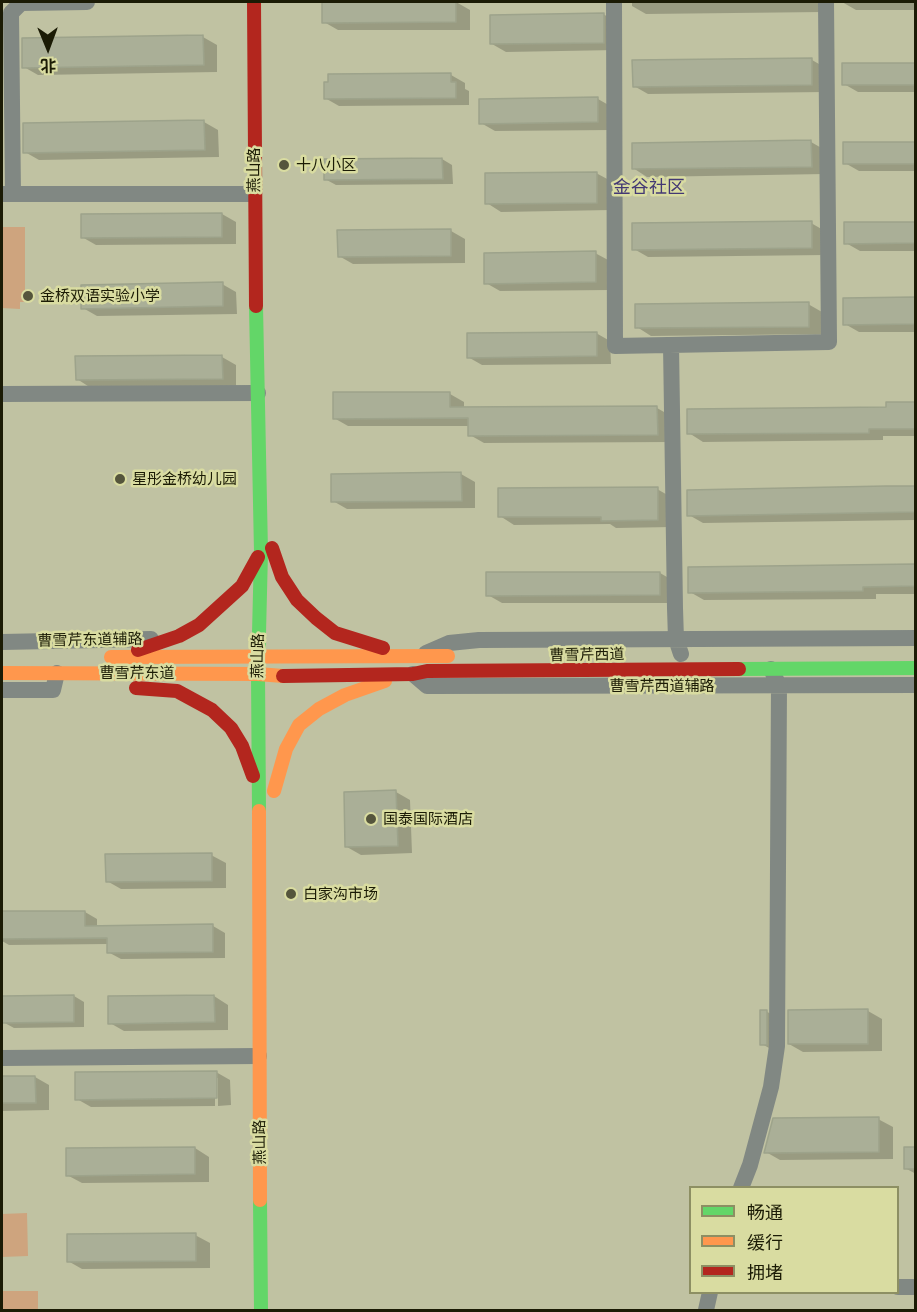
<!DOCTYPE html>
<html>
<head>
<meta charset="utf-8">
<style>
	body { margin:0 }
	#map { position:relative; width:917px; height:1312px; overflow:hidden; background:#c0c2a2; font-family:"Asap Condensed","Noto Sans SC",sans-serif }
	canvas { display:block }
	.frame { position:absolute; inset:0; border:3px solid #1b1b05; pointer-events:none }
	.legend { position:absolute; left:689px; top:1186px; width:210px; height:108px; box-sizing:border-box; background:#d9dca1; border:2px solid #8d8f63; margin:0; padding:8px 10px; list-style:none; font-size:18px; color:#1b1b05 }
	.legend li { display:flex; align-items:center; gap:12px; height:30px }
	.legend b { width:30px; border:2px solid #8d8f63 }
	.north { position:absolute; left:18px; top:18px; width:60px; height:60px; -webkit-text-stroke:4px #d9dca1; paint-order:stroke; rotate:179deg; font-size:16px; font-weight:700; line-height:24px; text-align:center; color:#1b1b05 }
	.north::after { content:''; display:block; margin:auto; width:21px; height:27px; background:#1b1b05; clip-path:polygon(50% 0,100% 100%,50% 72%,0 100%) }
</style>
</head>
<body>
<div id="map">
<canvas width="917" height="1312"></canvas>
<div class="frame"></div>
<ul class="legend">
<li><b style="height:8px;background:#63d668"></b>畅通</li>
<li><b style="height:8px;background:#ff974d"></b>缓行</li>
<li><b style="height:8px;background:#b3261e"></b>拥堵</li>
</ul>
<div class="north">北</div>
</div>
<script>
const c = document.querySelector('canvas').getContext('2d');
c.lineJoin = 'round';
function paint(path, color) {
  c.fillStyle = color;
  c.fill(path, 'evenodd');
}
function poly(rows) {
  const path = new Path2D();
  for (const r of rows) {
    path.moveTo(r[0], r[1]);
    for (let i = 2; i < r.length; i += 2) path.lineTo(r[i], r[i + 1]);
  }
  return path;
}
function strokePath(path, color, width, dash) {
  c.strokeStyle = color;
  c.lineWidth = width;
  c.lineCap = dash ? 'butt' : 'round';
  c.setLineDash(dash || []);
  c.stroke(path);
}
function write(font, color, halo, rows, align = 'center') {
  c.font = font + ' "Asap Condensed","Noto Sans SC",sans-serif';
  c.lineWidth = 5;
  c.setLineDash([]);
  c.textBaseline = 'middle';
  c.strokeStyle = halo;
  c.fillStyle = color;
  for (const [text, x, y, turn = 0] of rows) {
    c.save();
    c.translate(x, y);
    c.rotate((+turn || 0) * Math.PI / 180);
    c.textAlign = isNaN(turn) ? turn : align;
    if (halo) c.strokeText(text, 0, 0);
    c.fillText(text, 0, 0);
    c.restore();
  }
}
const green = poly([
	[2,227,25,227,25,302,20,302,20,309,2,308],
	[27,1213,28,1256,2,1257,2,1214],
	[2,1291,38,1291,38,1310,2,1310]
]);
const shadow = poly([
	[324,2,456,2,470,10,470,30,338,30,324,22],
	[632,2,823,2,823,12,646,14,632,6],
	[842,2,916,2,916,10,856,10],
	[603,14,617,22,617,50,506,52,492,44],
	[203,37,217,45,217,72,38,75,24,67],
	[812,60,826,68,826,92,648,94,634,86],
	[916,64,916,92,858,92,844,84,844,65],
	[451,75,465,83,465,89,469,91,469,105,339,106,325,98],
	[598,99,612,107,612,130,495,131,481,123],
	[204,122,218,130,219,157,39,160,25,152],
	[811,142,825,150,825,174,647,177,633,168],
	[916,143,916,171,859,171,845,163,845,144],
	[442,159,452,165,453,184,336,185,325,179],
	[596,173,611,181,611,210,501,212,487,203],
	[222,214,236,222,236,244,96,245,82,237],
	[811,223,825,231,826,255,648,257,634,249],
	[846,223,916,223,916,251,860,251,846,243],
	[451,231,465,239,465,263,353,264,339,256],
	[595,253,610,261,610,290,500,291,486,283],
	[222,284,236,292,237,314,97,316,83,308],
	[845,299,916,299,916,332,859,332,845,324],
	[808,304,822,312,823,334,651,336,637,327],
	[596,333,610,341,611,364,482,365,468,357],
	[222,357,236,365,236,387,91,388,77,379],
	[450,394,464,402,464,408,657,408,671,416,671,442,484,443,470,435,470,426,348,426,334,418],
	[916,403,916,436,883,436,883,440,703,442,689,433,888,409,888,404],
	[461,474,475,482,475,508,347,509,333,501],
	[916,488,916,520,703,523,689,515,689,492],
	[657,489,671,497,672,527,616,528,610,524,514,525,500,516],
	[916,566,916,594,876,594,876,599,704,600,690,592,690,569],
	[660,573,674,581,674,603,502,603,488,595],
	[396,792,410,800,412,853,361,855,347,847],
	[211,855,226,863,226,888,121,889,107,881],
	[85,912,97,919,97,927,213,926,225,933,225,958,121,959,108,952,108,944,9,945,2,941,2,913],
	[74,996,84,1002,84,1027,14,1028,3,1022],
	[214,996,228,1005,228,1030,124,1031,110,1023],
	[766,1011,780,1020,776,1052,762,1044],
	[868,1011,882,1019,882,1051,803,1052,789,1044],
	[216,1072,230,1080,231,1105,218,1106,218,1078,215,1078,215,1106,91,1107,77,1099],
	[2,1077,35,1077,49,1085,49,1110,2,1111],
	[878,1119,893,1127,893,1159,780,1160,766,1152],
	[195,1148,209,1157,209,1182,82,1183,67,1175],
	[905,1149,916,1149,916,1174,905,1168],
	[195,1235,210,1243,210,1268,82,1269,68,1261]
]);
const building = poly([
	[322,2,456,2,456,22,322,23,322,2],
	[604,13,604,43,490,44,490,15,604,13],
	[203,35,204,65,22,68,22,38,203,35],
	[812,58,812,85,633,87,632,60,812,58],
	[842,63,915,63,915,85,842,85,842,63],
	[451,73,451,82,456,82,456,98,324,99,324,82,328,82,328,74,451,73],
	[598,97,598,122,479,124,479,99,598,97],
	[204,120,205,150,23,153,23,123,204,120],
	[811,140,812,167,632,169,632,143,811,140],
	[843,142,915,142,915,164,843,164,843,142],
	[442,158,443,179,324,180,324,159,442,158],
	[597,172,597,203,485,204,485,173,597,172],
	[222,213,222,237,81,238,81,214,222,213],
	[812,221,812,248,632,250,632,223,812,221],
	[844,222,915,222,915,243,844,244,844,222],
	[451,229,451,256,338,257,337,230,451,229],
	[596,251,596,282,484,284,484,253,596,251],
	[223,282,223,306,81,309,81,285,223,282],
	[915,297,915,324,843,325,843,298,915,297],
	[809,302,809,327,635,328,635,304,809,302],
	[597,332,597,356,467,358,467,333,597,332],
	[222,355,223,379,76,380,75,356,222,355],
	[333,392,450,392,450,407,657,406,658,435,468,436,468,418,333,419,333,392],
	[886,402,915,402,915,429,869,429,869,433,687,434,687,409,886,407,886,402],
	[461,472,462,501,331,502,331,474,461,472],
	[886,486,915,486,915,512,687,516,687,490,886,486],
	[658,487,658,520,601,521,601,517,498,517,498,488,658,487],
	[915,564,915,586,863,587,863,591,688,593,688,567,915,564],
	[486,572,660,572,660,595,486,596,486,572],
	[396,790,398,846,345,847,344,792,396,790],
	[212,853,212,881,106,882,105,854,212,853],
	[2,911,85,911,85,926,213,924,213,952,107,953,107,938,2,939,2,911],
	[74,995,74,1022,2,1023,2,996,74,995],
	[214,995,215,1022,108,1024,108,996,214,995],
	[868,1009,868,1044,788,1044,788,1010,868,1009],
	[760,1010,767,1010,767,1045,760,1045,760,1010],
	[217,1071,217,1098,75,1100,75,1072,217,1071],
	[2,1076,35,1076,36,1103,2,1103,2,1076],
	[879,1117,879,1152,764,1153,773,1118,879,1117],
	[195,1147,195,1174,66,1176,66,1148,195,1147],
	[904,1147,915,1147,915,1169,904,1169,904,1147],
	[196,1233,196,1261,67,1262,67,1234,196,1233]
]);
const street = poly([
	[614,2,615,346,829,342,826,2],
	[2,194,254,194],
	[13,194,11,13,21,3,87,2],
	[671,345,675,608,676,639,681,654],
	[2,394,258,393],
	[2,642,151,639],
	[426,653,449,643,479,640,916,638],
	[413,674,427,686,916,685],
	[2,690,53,690,57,673],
	[2,1058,259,1056],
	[741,1188,750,1165,771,1087,777,1046,779,686,771,669],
	[898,1287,916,1287],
	[706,1310,710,1292]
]);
const fast = poly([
	[256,306,261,552,258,674,259,811],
	[739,669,916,668],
	[260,1200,261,1310]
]);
const slow = poly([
	[111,657,448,656],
	[2,673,258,674,283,676],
	[274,791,286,749,299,725,319,709,345,695,385,681],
	[259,811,260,1200]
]);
const jam = poly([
	[254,2,256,306],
	[272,548,282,577,297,600,316,618,335,633,383,648],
	[138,650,179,636,199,625,242,586,258,557],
	[283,676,413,674,427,671,739,669],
	[136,688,177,691,212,710,231,728,242,746,253,776]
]);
const markers = [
	[284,165,6,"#55553c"],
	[28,296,6,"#55553c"],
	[120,479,6,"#55553c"],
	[371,819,6,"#55553c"],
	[291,894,6,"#55553c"]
];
const poiNames = [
	["十八小区",296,165],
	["金桥双语实验小学",40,296],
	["星彤金桥幼儿园",132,479],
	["国泰国际酒店",383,819],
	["白家沟市场",303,894]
];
const streetNames = [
	["燕山路",254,170,-90],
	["曹雪芹东道辅路",90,640,-1],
	["曹雪芹西道",587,655,-1],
	["燕山路",258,656,-89],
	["曹雪芹东道",137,673],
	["曹雪芹西道辅路",662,686],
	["燕山路",260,1142,-91]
];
const quarterNames = [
	["金谷社区",649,187]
];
paint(green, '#cea47e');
paint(shadow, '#0003');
paint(building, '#aaaf97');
strokePath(building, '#9da38b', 1.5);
strokePath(street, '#818883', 16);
strokePath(fast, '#63d668', 14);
strokePath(slow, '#ff974d', 14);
strokePath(jam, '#b3261e', 14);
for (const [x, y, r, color] of markers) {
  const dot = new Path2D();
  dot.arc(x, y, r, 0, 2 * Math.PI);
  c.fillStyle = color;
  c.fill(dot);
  strokePath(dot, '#d9dca1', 2);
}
write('15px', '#1b1b05', '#d9dca1', poiNames, 'left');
write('15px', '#1b1b05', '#d9dca1', streetNames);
write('18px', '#433874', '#d9dca1', quarterNames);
</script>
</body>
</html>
